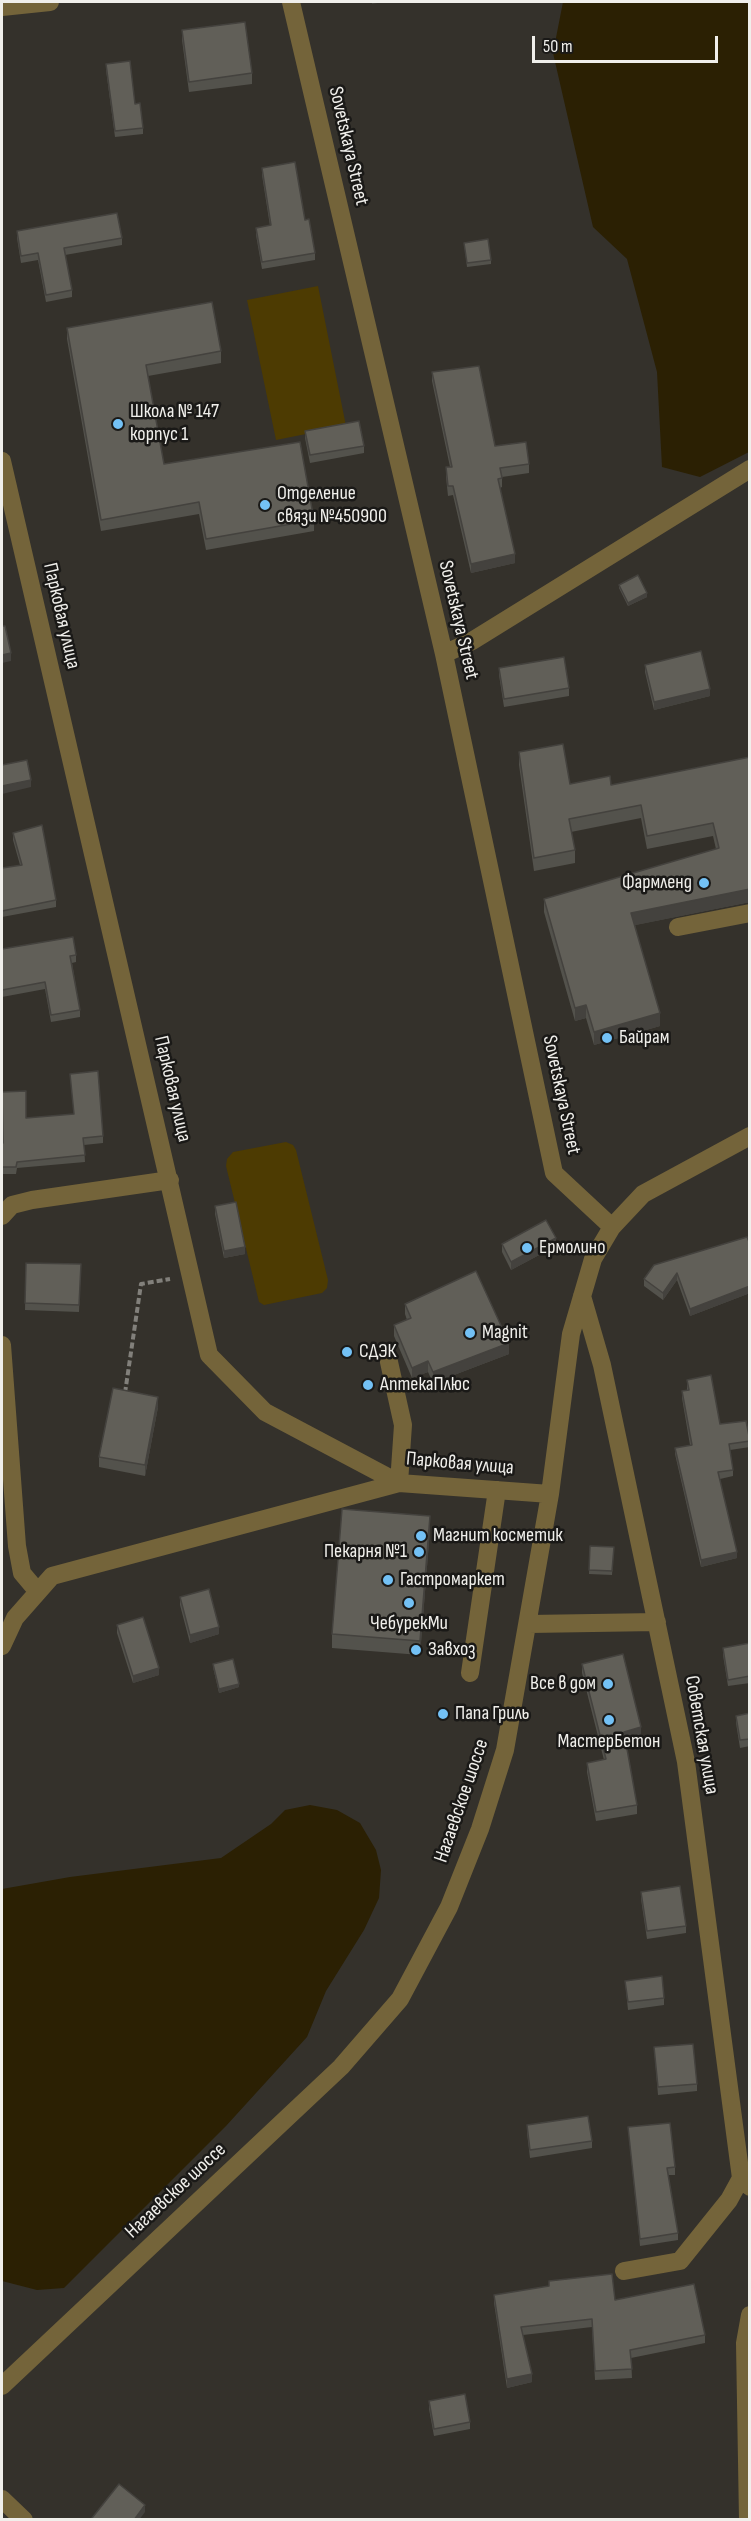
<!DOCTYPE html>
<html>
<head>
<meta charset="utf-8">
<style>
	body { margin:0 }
	#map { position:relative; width:751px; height:2521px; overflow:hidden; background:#34312b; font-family:"Sofia Sans Condensed",sans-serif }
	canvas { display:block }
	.frame { position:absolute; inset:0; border:3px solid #f0efeb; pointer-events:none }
	.scale { position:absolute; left:532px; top:36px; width:186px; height:27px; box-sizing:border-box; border:3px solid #f0efeb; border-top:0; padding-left:8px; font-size:18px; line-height:21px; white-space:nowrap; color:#f0efeb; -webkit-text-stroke:4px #1a1917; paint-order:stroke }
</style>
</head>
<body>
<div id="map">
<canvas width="751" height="2521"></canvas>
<div class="frame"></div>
<div class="scale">50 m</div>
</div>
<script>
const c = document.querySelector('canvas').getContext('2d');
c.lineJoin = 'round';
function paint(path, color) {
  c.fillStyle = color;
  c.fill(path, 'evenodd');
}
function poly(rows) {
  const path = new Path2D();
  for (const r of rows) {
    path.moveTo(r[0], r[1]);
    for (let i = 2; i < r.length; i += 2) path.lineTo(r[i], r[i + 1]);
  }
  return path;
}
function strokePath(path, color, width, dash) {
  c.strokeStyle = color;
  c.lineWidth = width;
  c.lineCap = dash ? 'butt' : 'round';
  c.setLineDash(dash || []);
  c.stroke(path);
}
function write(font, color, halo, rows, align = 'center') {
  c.font = font + ' "Sofia Sans Condensed",sans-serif';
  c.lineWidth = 5;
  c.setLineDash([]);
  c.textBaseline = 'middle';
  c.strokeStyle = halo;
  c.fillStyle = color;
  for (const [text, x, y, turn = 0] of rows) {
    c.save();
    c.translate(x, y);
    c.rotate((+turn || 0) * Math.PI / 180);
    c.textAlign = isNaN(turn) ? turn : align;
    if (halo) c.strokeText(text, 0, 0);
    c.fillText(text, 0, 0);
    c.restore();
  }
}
const green = poly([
	[318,286,346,426,276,440,247,300],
	[286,1142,293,1145,296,1150,328,1280,327,1288,322,1293,264,1305,259,1302,226,1166,227,1159,233,1152]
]);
const water = poly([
	[563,2,749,2,749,452,700,477,662,467,657,372,627,259,593,227,553,53],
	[310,1805,337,1810,360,1823,376,1850,381,1870,379,1898,364,1930,326,1991,307,2037,226,2126,64,2288,37,2290,2,2281,2,1889,70,1877,221,1858,271,1824,285,1810]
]);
const path = poly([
	[125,1393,141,1284,170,1279]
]);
const minor = poly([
	[291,2,444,654,554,1173,612,1227],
	[2,7,50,2],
	[2,461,209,1355,265,1412,399,1483,550,1494],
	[444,654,472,641,750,469],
	[678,927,750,913],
	[2,1216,12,1205,32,1200,170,1180],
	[582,1296,602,1365,686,1762,741,2178,750,2187],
	[2,1345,17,1546,22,1573,38,1592],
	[529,1624,657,1622],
	[2,1646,15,1618,52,1576,399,1483,403,1425,389,1362],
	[470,1673,497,1490],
	[624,2271,680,2261,729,2200,741,2178],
	[2,2386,341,2067,400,1999,449,1907,480,1829,505,1750,550,1494,571,1334,593,1259,612,1227,643,1194,750,1136],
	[2,2499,24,2520],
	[748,2520,745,2343,750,2315]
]);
const wall = poly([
	[182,30,252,73,252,84,189,92,182,40],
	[106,64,135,104,143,128,143,134,115,137,106,70],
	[262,168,305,220,315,253,315,260,262,269,256,235,256,228,270,226,262,175],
	[17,231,122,238,122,245,65,255,72,290,72,297,46,302,38,260,21,263,17,238],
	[464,243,491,260,491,264,467,267],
	[67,328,221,351,221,363,148,376,164,464,314,520,314,531,206,550,199,514,101,531,67,339],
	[432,372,495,446,529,464,529,473,502,477,502,487,500,488,515,563,471,573,453,495,448,496,446,477,446,467,450,467,432,381],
	[305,431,364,446,364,453,310,463,305,438],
	[619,585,647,597,628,606,619,588],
	[645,665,710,696,654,710,645,672],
	[499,668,569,688,569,696,504,707,499,675],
	[519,752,570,784,611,785,750,757,750,902,635,925,660,1026,594,1045,586,1018,575,1021,544,912,544,899,716,849,713,836,647,849,641,818,571,832,575,850,575,863,534,871,519,765],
	[13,833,56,900,56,907,2,917,2,868,20,865,13,840],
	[2,949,76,955,76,962,72,963,80,1010,80,1017,51,1022,45,989,2,997],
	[70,1074,103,1136,103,1143,84,1145,85,1162,17,1168,16,1174,2,1174,2,1143,3,1143,26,1118,74,1114],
	[215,1206,245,1254,224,1258,215,1214],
	[502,1244,556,1246,511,1270,502,1252],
	[750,1244,750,1293,690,1316,677,1280,663,1300,644,1286,644,1279],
	[26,1263,81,1264,79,1312,25,1310],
	[405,1304,509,1354,433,1383,428,1372,412,1378,394,1336,394,1325,407,1320,405,1314],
	[687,1380,720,1424,750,1439,750,1447,730,1450,733,1470,733,1476,720,1479,737,1558,701,1567,675,1454,675,1448,690,1445,682,1398,682,1391,687,1390],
	[158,1407,145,1476,99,1467,99,1457],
	[430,1529,420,1655,332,1648,332,1634],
	[590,1546,614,1547,612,1575,589,1574],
	[180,1597,219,1634,190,1643,180,1605],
	[117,1625,159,1675,133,1683,117,1633],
	[750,1643,750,1683,728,1686,723,1655,723,1648],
	[213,1664,239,1687,219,1693,213,1667],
	[582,1664,641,1737,626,1741,637,1805,637,1814,596,1821,587,1772,587,1763,604,1760,582,1673],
	[750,1713,750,1746,740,1748,736,1723,736,1716],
	[641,1892,686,1926,686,1933,647,1939,641,1899],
	[625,1981,664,1998,664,2005,628,2010],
	[654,2047,697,2084,697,2091,658,2095],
	[527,2125,592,2141,592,2148,530,2158,527,2133],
	[628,2127,675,2167,675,2175,668,2175,678,2233,678,2240,640,2246],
	[549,2281,615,2300,705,2335,705,2343,631,2358,632,2378,595,2380,592,2327,523,2335,532,2382,507,2388,494,2303,494,2295,549,2286],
	[429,2401,470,2422,470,2429,434,2436,429,2409]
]);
const shadedWall = poly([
	[372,2,383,2,372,4],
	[515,554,515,563,471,573,471,564],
	[647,593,647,597,628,606,628,603],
	[11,653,11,661,2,663,2,655],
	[710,689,710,696,654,710,654,702],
	[31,780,31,787,2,794,2,786],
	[750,889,750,902,631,926,631,913],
	[586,1005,586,1018,575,1021,575,1008],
	[660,1013,660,1026,594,1045,594,1032],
	[556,1238,556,1246,511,1270,511,1262],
	[245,1247,245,1254,224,1258,224,1251],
	[677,1273,677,1280,663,1300,663,1293],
	[750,1286,750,1293,690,1316,690,1309],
	[509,1343,509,1354,433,1383,433,1372],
	[428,1361,428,1372,412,1378,412,1368],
	[158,1397,158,1407,145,1476,145,1465],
	[430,1516,430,1529,420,1655,420,1641],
	[737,1552,737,1558,701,1567,701,1560],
	[219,1627,219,1634,190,1643,190,1635],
	[159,1668,159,1675,133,1683,133,1676],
	[239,1684,239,1687,219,1693,219,1689],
	[641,1727,641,1737,624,1741,624,1732],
	[532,2374,532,2382,507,2388,507,2379],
	[145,2505,145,2512,139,2520,134,2520]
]);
const building = poly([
	[245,22,252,73,189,82,182,30,245,22],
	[130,61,135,104,140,103,143,128,115,131,106,64,130,61],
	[295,162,305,220,309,219,315,253,262,262,256,228,271,225,262,168,295,162],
	[117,213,122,238,64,248,72,290,46,295,38,253,21,256,17,231,117,213],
	[488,239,491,260,467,263,464,243,488,239],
	[212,302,221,351,146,365,164,464,300,442,314,520,206,539,199,502,101,520,67,328,212,302],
	[479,366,495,446,526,442,529,464,500,468,502,478,498,479,515,554,471,564,453,486,448,486,446,467,452,467,432,372,479,366],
	[359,421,364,446,310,455,305,431,359,421],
	[638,575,647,593,628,603,619,585,638,575],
	[2,626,5,626,11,653,2,655,2,626],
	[701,651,710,689,654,702,645,665,701,651],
	[564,657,569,688,504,699,499,668,564,657],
	[563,744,570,784,610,776,611,785,750,757,750,889,631,913,660,1013,594,1032,586,1005,575,1008,544,899,719,848,713,823,647,836,641,805,569,819,575,850,534,858,519,752,563,744],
	[27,760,31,780,2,786,2,765,27,760],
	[42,825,56,900,2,911,2,868,22,865,13,833,42,825],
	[73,937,76,955,70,956,80,1010,51,1015,45,982,2,990,2,949,73,937],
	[98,1071,103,1136,83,1138,85,1155,17,1162,16,1167,2,1167,2,1143,3,1143,2,1092,26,1091,26,1118,74,1114,70,1074,98,1071],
	[236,1202,245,1247,224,1251,215,1206,236,1202],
	[546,1220,556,1238,511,1262,502,1244,546,1220],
	[747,1237,750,1244,750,1286,690,1309,677,1273,663,1293,644,1279,654,1265,747,1237],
	[26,1263,81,1264,79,1305,25,1303,26,1263],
	[476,1271,509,1343,433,1372,428,1361,412,1368,394,1325,411,1318,405,1304,476,1271],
	[711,1375,720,1424,746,1421,750,1441,729,1444,733,1470,718,1472,737,1552,701,1560,675,1448,692,1445,682,1391,689,1390,687,1380,711,1375],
	[113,1388,158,1397,145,1465,99,1457,113,1388],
	[342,1509,430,1516,420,1641,332,1634,342,1509],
	[590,1546,614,1547,612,1571,589,1570,590,1546],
	[209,1589,219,1627,190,1635,180,1597,209,1589],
	[143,1617,159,1668,133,1676,117,1625,143,1617],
	[750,1643,750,1676,728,1680,723,1648,750,1643],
	[623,1654,641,1727,624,1732,637,1805,596,1812,587,1763,606,1759,582,1664,623,1654],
	[233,1659,239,1684,219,1689,213,1664,233,1659],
	[750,1713,750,1739,740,1740,736,1716,750,1713],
	[680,1886,686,1926,647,1931,641,1892,680,1886],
	[662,1976,664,1998,628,2002,625,1981,662,1976],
	[693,2044,697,2084,658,2087,654,2047,693,2044],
	[588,2116,592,2141,530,2150,527,2125,588,2116],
	[670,2123,675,2167,667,2168,678,2233,640,2239,628,2127,670,2123],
	[612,2274,615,2300,694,2284,705,2335,630,2350,632,2369,595,2371,592,2319,521,2327,532,2374,507,2379,494,2295,549,2286,549,2281,612,2274],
	[465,2394,470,2422,434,2429,429,2401,465,2394],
	[119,2484,145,2505,134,2520,94,2520,92,2518,119,2484]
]);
const markers = [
	[118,424,6,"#73c1f5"],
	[265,505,6,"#73c1f5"],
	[704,883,6,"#73c1f5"],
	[607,1038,6,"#73c1f5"],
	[527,1248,6,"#73c1f5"],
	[470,1333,6,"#73c1f5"],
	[347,1352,6,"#73c1f5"],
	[368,1385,6,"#73c1f5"],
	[421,1536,6,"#73c1f5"],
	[419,1552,6,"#73c1f5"],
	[388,1580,6,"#73c1f5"],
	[409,1603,6,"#73c1f5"],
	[416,1650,6,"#73c1f5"],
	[608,1684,6,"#73c1f5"],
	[443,1714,6,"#73c1f5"],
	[609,1720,6,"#73c1f5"]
];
const streetNames = [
	["Sovetskaya Street",348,146,77],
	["Парковая улица",61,616,77],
	["Sovetskaya Street",458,620,77],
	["Парковая улица",172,1089,77],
	["Sovetskaya Street",561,1095,78],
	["Парковая улица",460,1464,5],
	["Советская улица",701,1735,80],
	["Нагаевское шоссе",462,1801,-71],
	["Нагаевское шоссе",176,2191,-43]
];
const poiNames = [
	["Школа № 147",130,412],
	["корпус 1",130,435],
	["Отделение",277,494],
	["связи №450900",277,517],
	["Фармленд",692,883,"right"],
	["Байрам",619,1038],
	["Ермолино",539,1248],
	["Magnit",482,1333],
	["СДЭК",359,1352],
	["АптекаПлюс",380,1385],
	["Магнит косметик",433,1536],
	["Пекарня №1",407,1552,"right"],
	["Гастромаркет",400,1580],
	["ЧебурекМи",409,1624,"center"],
	["Завхоз",428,1650],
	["Все в дом",596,1684,"right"],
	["Папа Гриль",455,1714],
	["МастерБетон",609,1742,"center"]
];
paint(green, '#4d3b02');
paint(water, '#2b2003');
strokePath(path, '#82807b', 4, [6, 3]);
strokePath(minor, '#74643a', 18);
paint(wall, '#53524c');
paint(shadedWall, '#44423e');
paint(building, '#615f58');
strokePath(building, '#44423e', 1.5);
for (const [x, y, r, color] of markers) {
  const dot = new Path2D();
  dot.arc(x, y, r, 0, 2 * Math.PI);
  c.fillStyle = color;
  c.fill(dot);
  strokePath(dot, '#1a1917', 2);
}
write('20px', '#f0efeb', '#1a1917', streetNames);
write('20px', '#f0efeb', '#1a1917', poiNames, 'left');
</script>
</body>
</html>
